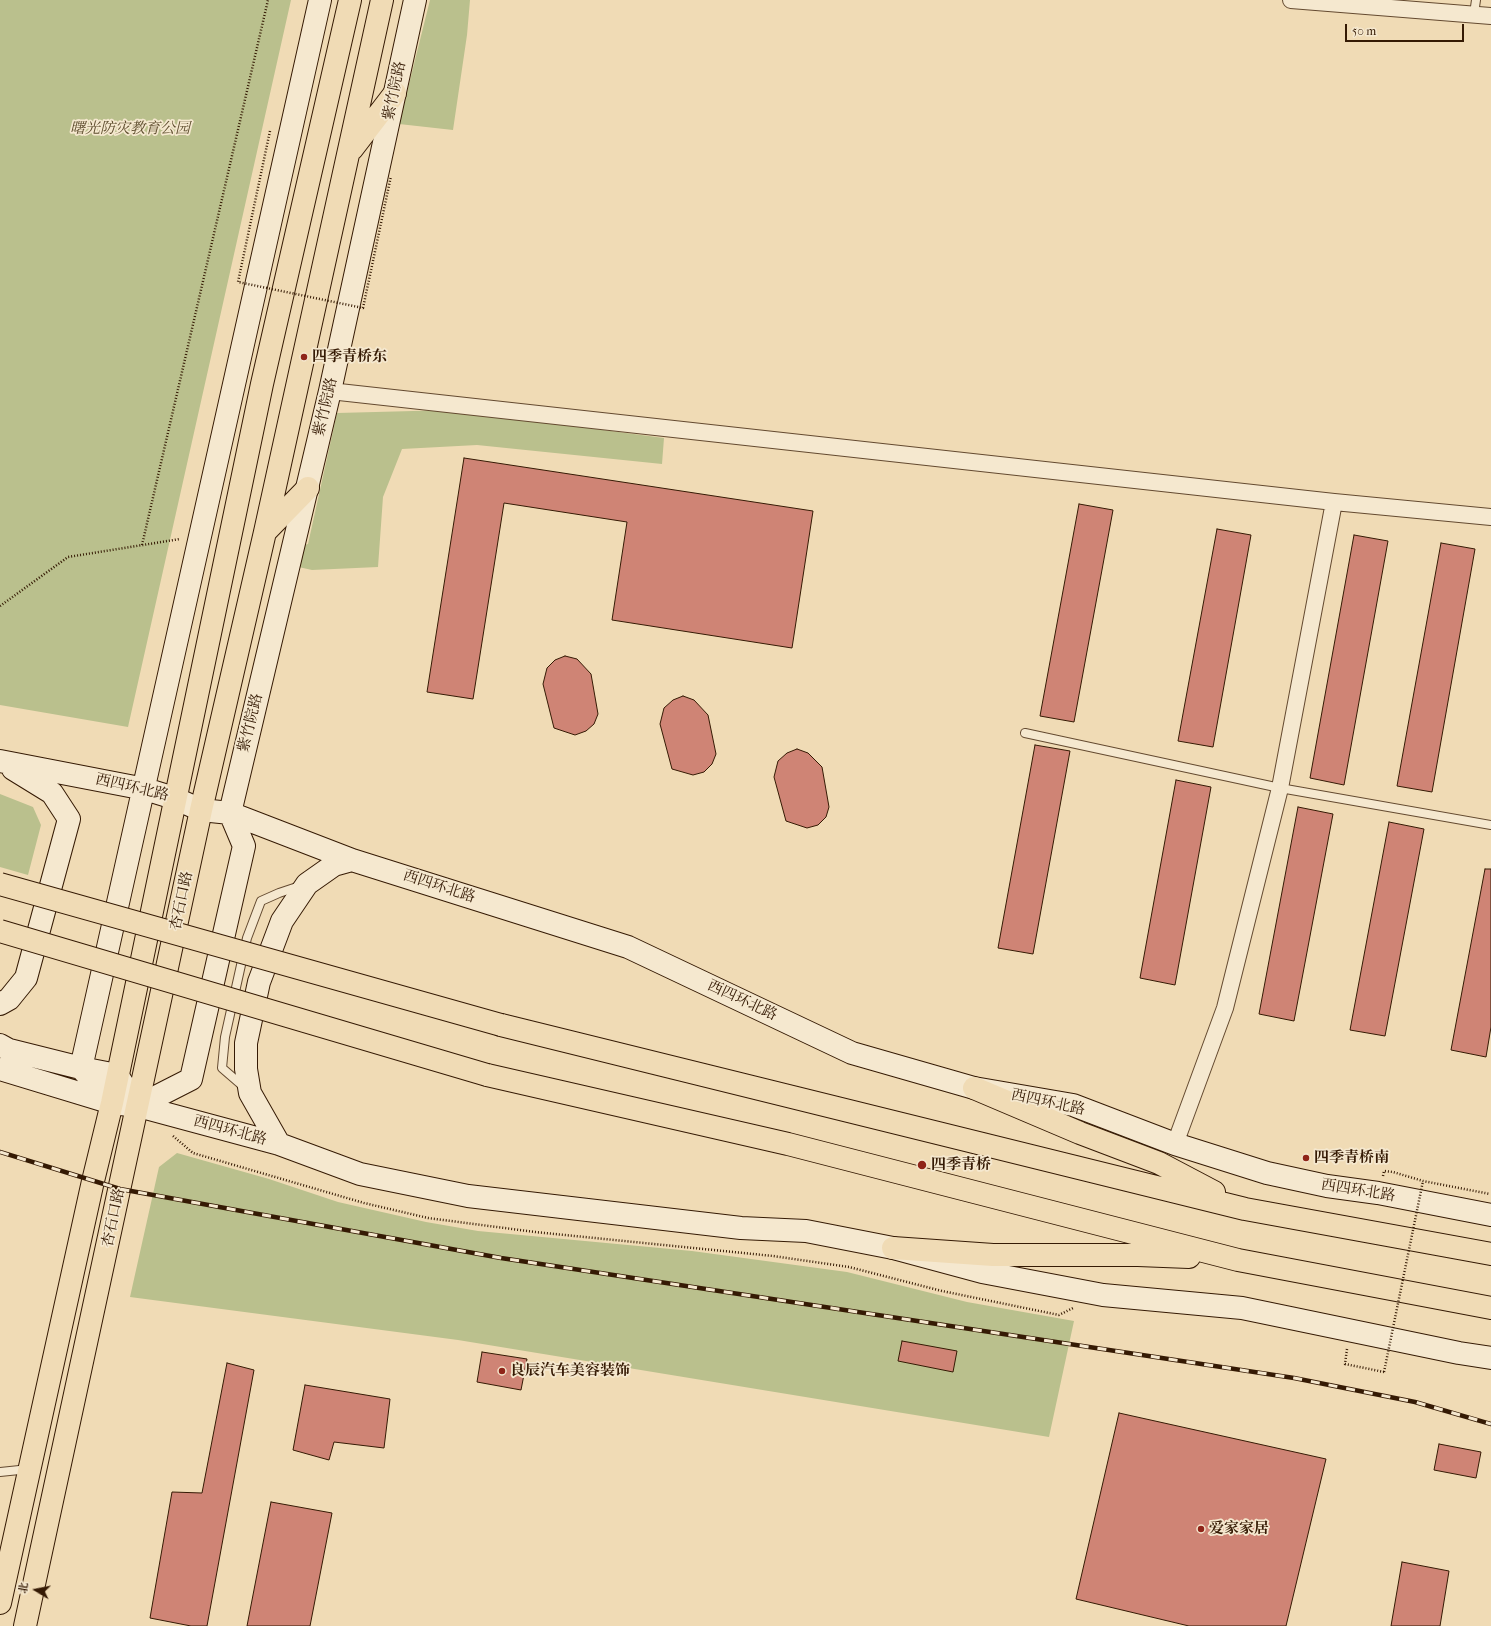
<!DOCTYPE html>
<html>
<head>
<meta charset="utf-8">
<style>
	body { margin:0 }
	#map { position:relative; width:1491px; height:1626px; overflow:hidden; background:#f0dbb5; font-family:"IM FELL French Canon","Noto Serif SC",serif }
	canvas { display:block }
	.north { position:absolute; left:16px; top:1570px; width:40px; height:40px; -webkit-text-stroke:3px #f5e8cf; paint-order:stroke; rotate:280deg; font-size:11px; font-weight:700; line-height:16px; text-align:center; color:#351a04 }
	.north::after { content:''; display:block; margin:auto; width:14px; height:18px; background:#351a04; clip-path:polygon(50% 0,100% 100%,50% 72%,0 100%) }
	.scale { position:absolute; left:1345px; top:24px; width:119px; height:18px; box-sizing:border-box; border:2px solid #351a04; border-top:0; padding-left:5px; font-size:12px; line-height:14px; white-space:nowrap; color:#351a04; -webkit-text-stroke:3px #f5e8cf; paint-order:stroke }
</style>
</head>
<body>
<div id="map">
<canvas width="1491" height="1626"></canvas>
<div class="north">北</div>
<div class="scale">50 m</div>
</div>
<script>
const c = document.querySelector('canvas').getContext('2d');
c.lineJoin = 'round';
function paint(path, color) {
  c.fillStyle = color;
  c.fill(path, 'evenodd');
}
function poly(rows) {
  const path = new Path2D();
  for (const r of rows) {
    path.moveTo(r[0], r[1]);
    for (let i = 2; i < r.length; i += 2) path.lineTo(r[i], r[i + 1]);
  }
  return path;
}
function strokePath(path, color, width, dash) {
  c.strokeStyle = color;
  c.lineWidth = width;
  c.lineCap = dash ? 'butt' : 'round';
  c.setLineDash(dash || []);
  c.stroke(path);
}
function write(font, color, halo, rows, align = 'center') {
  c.font = font + ' "IM FELL French Canon","Noto Serif SC",serif';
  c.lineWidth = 3.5;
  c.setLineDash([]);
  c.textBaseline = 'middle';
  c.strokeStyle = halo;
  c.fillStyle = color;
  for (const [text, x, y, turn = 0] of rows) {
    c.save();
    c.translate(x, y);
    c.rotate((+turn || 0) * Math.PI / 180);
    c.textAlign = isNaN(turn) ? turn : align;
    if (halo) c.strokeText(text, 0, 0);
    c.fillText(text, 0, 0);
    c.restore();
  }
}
const green = poly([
	[0,0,291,0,128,727,0,705],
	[430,0,470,0,467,35,453,130,399,124],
	[452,410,664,438,662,464,477,445,402,449,383,497,378,567,312,570,294,566,299,546,308,544,337,413],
	[0,794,33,807,41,825,28,875,0,867],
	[177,1153,269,1179,338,1202,426,1222,478,1231,692,1251,847,1272,967,1302,1074,1321,1049,1437,458,1340,130,1297,159,1167]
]);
const building = poly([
	[464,458,813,511,792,648,612,620,627,522,504,503,473,699,427,692,464,458],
	[1079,504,1113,510,1074,722,1040,716,1079,504],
	[1217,529,1251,535,1213,747,1178,741,1217,529],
	[1354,535,1388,541,1344,785,1310,778,1354,535],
	[1441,543,1475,549,1432,792,1397,786,1441,543],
	[565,656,577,659,591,674,598,714,594,724,586,731,575,735,554,728,543,684,547,668,555,660,565,656],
	[683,696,694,700,708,715,716,754,712,764,704,772,693,775,672,769,660,724,664,708,673,700,683,696],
	[1035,745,1070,751,1033,954,998,948,1035,745],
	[797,749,808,753,822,767,829,807,826,817,818,825,807,828,786,821,774,777,778,761,787,753,797,749],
	[1176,780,1211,787,1175,985,1140,978,1176,780],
	[1298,807,1333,814,1294,1021,1259,1014,1298,807],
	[1389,822,1424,829,1385,1036,1350,1030,1389,822],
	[1485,869,1491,869,1491,1027,1486,1057,1451,1050,1485,869],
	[902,1341,957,1351,953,1372,898,1361,902,1341],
	[482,1352,527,1359,521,1390,477,1382,482,1352],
	[227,1363,254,1370,207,1626,191,1626,150,1618,172,1492,202,1493,227,1363],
	[305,1385,390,1399,384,1448,334,1442,329,1460,293,1450,305,1385],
	[1119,1413,1326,1459,1286,1626,1189,1626,1076,1599,1119,1413],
	[1439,1444,1481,1452,1476,1478,1434,1470,1439,1444],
	[271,1502,332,1513,310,1626,247,1626,271,1502],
	[1402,1562,1449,1571,1440,1626,1391,1626,1402,1562]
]);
const path = poly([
	[142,545,268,0],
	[0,606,68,557,180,539],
	[173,1136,193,1153,364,1203,428,1218,535,1232,773,1256,849,1267,942,1291,1059,1315,1073,1308],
	[1383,1176,1384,1171,1393,1172,1423,1181,1490,1194],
	[1347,1349,1345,1364,1384,1372]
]);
const lane = poly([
	[1474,14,1476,0],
	[1025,733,1280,788,1491,825],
	[244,1087,222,1068,225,1037,247,938,261,901,279,893,300,886],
	[0,1472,29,1469]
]);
const street = poly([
	[1291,0,1491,16],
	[330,391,1334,502,1491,517],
	[1175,1144,1225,1008,1280,788,1334,502]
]);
const secondary = poly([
	[0,761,145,789,174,798,201,810,230,813,352,860,628,947,852,1053,974,1088,1073,1105,1175,1144,1267,1173,1327,1186,1378,1193,1491,1215],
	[0,1004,9,999,26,978,69,819,52,793,13,769],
	[0,1045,9,1050,81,1068,117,1075,128,1092],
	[0,1069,112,1103,138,1106,279,1144,360,1174,468,1196,741,1228,806,1231,893,1248,982,1272,1103,1295,1242,1308,1459,1353,1491,1358],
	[112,1103,81,1068,320,0],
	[138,1106,191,1079,244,846,230,813,330,391,415,0],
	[279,1144,250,1093,246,1069,246,1043,259,982,282,921,307,884,334,865,352,860]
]);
const primary = poly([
	[352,149,395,93],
	[265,532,308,488],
	[0,1603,93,1181,112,1103,262,384,350,0],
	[25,1626,201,810,265,532,382,0]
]);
const highway = poly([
	[501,1025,1245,1209,1491,1254],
	[487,1075,788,1144,1238,1260,1491,1308],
	[974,1088,1080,1133,1159,1163,1214,1192],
	[893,1248,993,1255,1138,1255,1189,1257]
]);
const rail = poly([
	[0,1152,120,1189,501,1258,1294,1378,1415,1402,1491,1424]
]);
const pathBridge = poly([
	[270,131,238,282,363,308,391,176],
	[1384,1372,1423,1181]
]);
const highwayBridge = poly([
	[0,884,501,1025],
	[0,931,487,1075]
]);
const markers = [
	[304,357,4,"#8f2418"],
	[1306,1158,4,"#8f2418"],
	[922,1165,5,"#8f2418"],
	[502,1371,4,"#8f2418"],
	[1201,1529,4,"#8f2418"]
];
const streetNames = [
	["紫竹院路",395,91,-78],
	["紫竹院路",326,407,-77],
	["紫竹院路",251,723,-76],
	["西四环北路",132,788,13],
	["西四环北路",439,887,18],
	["杏石口路",182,901,-78],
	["西四环北路",742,1001,25],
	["西四环北路",1048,1103,12],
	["西四环北路",230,1131,15],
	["西四环北路",1358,1191,9],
	["杏石口路",114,1218,-78]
];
const parkNames = [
	["曙光防灾教育公园",130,129]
];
const poiNames = [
	["四季青桥东",312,357],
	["四季青桥南",1314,1158],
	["四季青桥",931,1165],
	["良辰汽车美容装饰",510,1371],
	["爱家家居",1209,1529]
];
paint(green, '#bac08d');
paint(building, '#cf8475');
strokePath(building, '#351a04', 1);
strokePath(lane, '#644a30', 10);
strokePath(street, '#644a30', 18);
strokePath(secondary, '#351a04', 24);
strokePath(primary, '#351a04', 24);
strokePath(highway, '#351a04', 24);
strokePath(path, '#351a04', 2.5, [1, 2]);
strokePath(lane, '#f5e8cf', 8);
strokePath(street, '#f5e8cf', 16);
strokePath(secondary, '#f5e8cf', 22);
strokePath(primary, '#f0dbb5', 22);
strokePath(highway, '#f0dbb5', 22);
strokePath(rail, '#351a04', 4.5);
strokePath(rail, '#f5e8cf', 3, [9]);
strokePath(highwayBridge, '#351a04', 24, []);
strokePath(pathBridge, '#351a04', 2.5, [1, 2]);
strokePath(highwayBridge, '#f0dbb5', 22);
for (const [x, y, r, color] of markers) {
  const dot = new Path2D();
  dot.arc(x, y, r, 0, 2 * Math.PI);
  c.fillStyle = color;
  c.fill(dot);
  strokePath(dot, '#f5e8cf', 1.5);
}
write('15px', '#351a04', '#f5e8cf', streetNames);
write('italic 15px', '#5d4c2d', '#f5e8cf', parkNames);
write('bold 15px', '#351a04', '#f5e8cf', poiNames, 'left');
</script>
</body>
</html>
